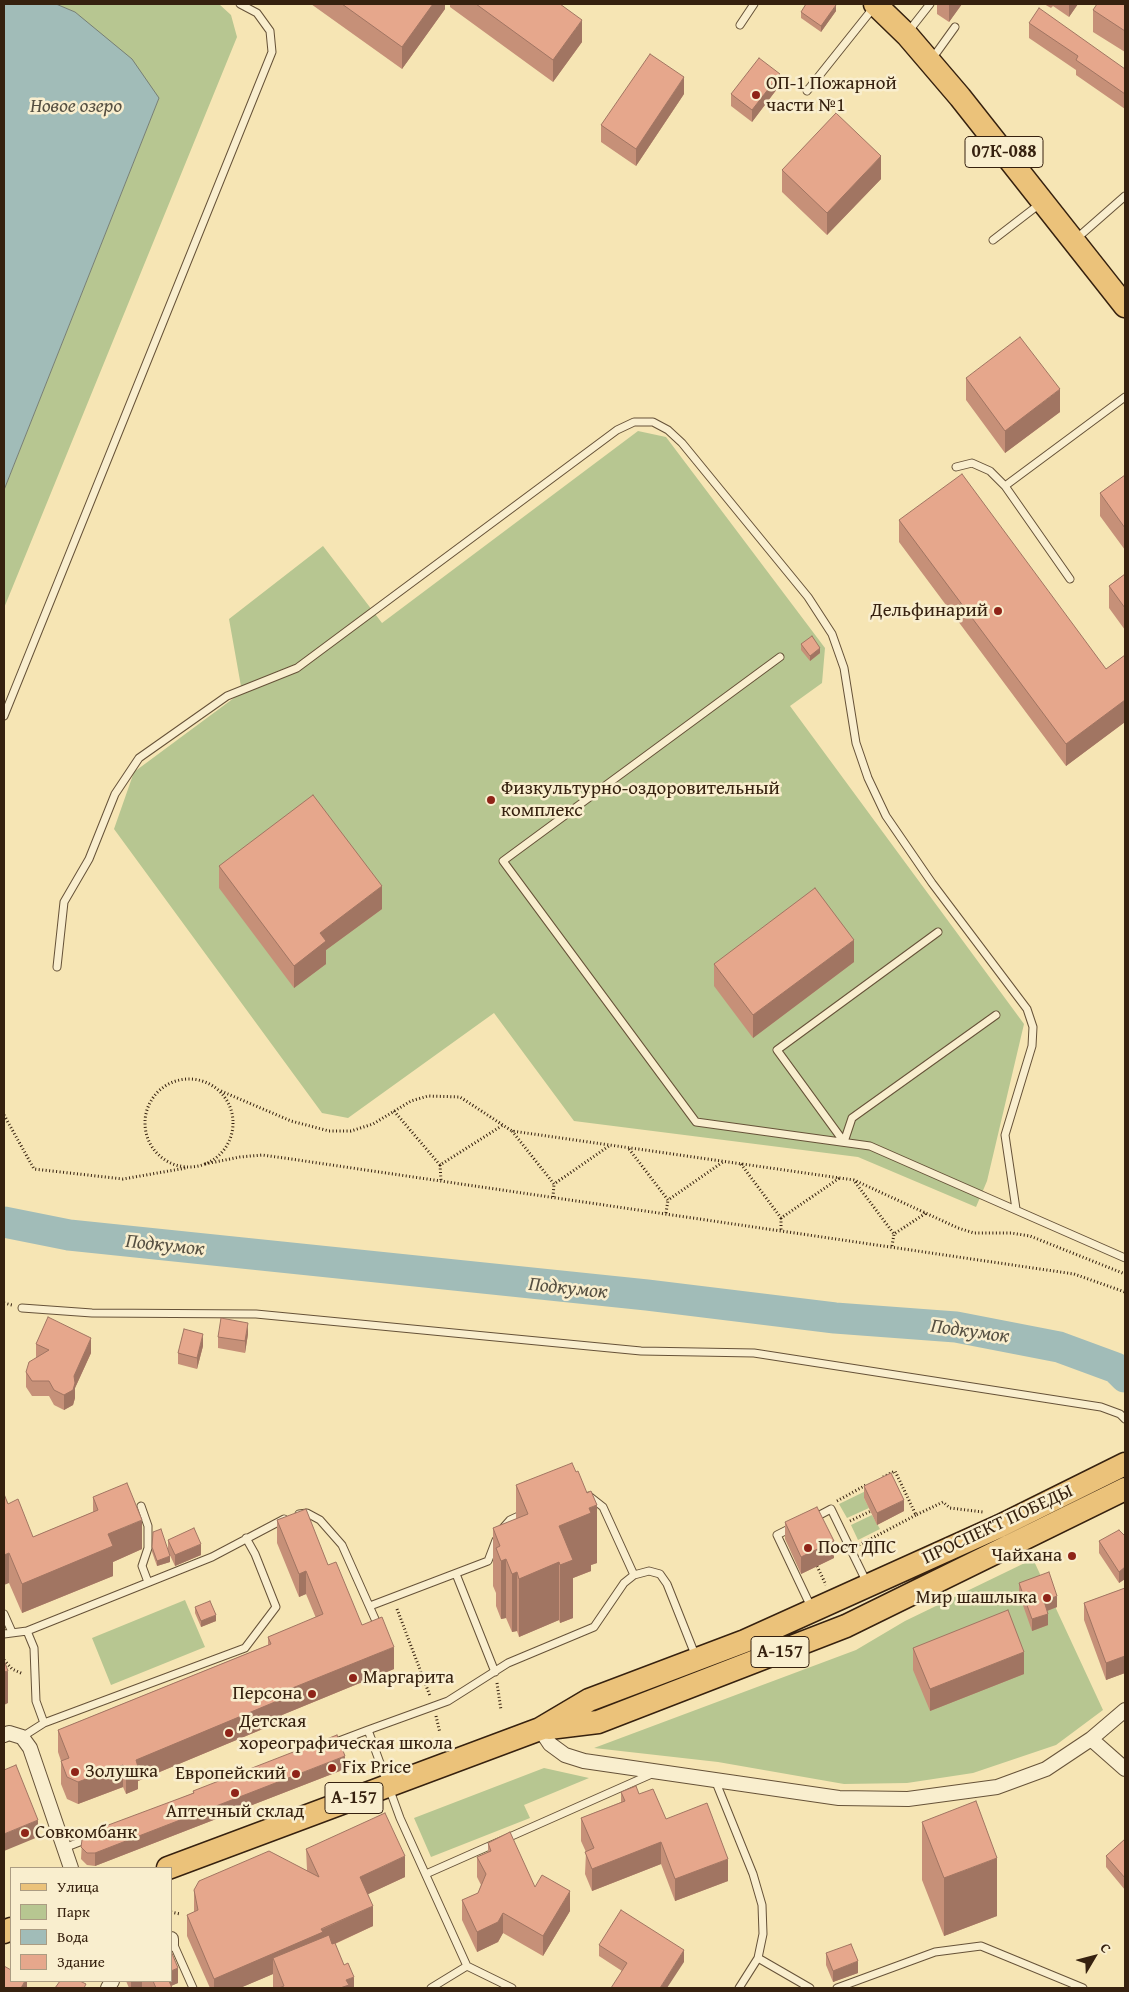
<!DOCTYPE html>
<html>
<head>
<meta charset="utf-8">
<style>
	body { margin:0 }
	#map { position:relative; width:1129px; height:1992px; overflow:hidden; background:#f6e5b4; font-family:"Gentium Book Plus",serif }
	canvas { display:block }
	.frame { position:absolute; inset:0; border:5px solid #36210f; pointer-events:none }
	.legend { position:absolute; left:10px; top:1867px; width:162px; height:115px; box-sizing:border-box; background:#f9eece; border:1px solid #ab9c82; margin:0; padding:6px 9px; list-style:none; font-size:15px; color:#36210f }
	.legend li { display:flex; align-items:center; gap:10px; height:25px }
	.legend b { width:25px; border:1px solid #ab9c82 }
	.north { position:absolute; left:1069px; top:1932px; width:50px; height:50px; -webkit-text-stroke:4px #f9eece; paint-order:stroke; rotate:53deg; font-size:14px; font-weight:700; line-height:20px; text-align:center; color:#36210f }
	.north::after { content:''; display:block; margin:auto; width:18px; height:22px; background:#36210f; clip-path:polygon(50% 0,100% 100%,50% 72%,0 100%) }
</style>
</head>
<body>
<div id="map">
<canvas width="1129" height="1992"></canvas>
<div class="frame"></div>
<ul class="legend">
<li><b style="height:6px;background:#ebc27a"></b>Улица</li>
<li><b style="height:14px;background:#b7c691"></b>Парк</li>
<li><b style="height:14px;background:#a1bcb8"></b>Вода</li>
<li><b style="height:14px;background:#e6a78c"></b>Здание</li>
</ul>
<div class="north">С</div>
</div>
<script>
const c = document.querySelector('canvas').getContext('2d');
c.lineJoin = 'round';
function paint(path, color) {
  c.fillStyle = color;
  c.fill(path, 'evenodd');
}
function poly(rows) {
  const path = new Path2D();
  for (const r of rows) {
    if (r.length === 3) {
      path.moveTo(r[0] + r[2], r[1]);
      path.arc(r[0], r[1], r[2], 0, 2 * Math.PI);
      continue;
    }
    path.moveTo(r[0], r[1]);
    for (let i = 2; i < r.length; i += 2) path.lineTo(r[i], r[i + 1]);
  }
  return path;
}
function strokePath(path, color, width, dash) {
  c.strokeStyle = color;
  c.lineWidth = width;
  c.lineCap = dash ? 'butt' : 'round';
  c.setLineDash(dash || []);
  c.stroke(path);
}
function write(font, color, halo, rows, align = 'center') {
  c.font = font + ' "Gentium Book Plus",serif';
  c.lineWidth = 5;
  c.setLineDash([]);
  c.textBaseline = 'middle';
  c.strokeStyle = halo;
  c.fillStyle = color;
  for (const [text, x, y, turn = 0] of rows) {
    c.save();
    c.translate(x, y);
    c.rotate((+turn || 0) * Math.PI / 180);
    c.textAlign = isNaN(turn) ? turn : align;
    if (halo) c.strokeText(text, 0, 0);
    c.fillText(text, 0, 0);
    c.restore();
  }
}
const green = poly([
	[56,4,219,4,231,15,237,37,4,608,4,490,159,98,75,12],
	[638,431,666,437,825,648,822,683,790,706,1024,1024,987,1181,976,1207,858,1157,574,1121,494,1013,348,1118,322,1113,114,829,134,772,242,692,229,619,323,546,382,623],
	[872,1488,864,1498,869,1508,847,1518,839,1504],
	[872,1515,880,1529,858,1540,851,1525],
	[1033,1559,1103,1710,1056,1745,973,1773,907,1783,844,1784,718,1762,594,1748,856,1650,905,1621],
	[185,1600,205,1647,111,1685,92,1638],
	[544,1768,589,1778,524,1805,530,1818,431,1857,414,1818]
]);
const water = poly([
	[4,4,56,4,75,12,132,59,159,98,4,490,4,4]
]);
const river = poly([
	[4,1222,69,1235,647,1295,835,1318,956,1327,1059,1347,1116,1368,1125,1377]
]);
const path = poly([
	[189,1123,44],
	[221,1091,291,1121,329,1131,351,1131,373,1124,411,1101,428,1096,460,1097,512,1131,854,1180,958,1228,974,1233,1011,1233,1030,1236,1125,1274],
	[394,1111,440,1165,503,1125],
	[4,1115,34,1169,123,1179,186,1168],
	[512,1131,554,1184,609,1146],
	[629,1149,668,1200,723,1162],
	[205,1164,240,1157,262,1155,284,1158,1074,1274,1125,1292],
	[741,1164,781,1218,841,1177],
	[440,1165,441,1180],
	[855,1182,894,1234,926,1213],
	[553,1197,554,1184],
	[666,1213,668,1200],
	[781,1218,781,1230],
	[892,1246,894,1234],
	[4,1303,12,1305],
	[883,1477,895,1471,916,1515,943,1502,950,1508,983,1512],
	[837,1501,866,1485],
	[850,1521,871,1511],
	[859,1545,916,1515],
	[817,1566,826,1585],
	[397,1609,430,1696],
	[4,1660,12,1669,23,1674],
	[497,1683,501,1710],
	[436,1716,440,1733],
	[171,1912,180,1914]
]);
const lane = poly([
	[740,25,754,4],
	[908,32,930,4],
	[930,57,937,52,955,27],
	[807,91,874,7],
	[1076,239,1125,196],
	[993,240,1041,203],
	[956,467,972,463,990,471,1005,486],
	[1070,579,1005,486,1125,397],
	[780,657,503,861,696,1122,870,1146,1125,1258],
	[4,716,272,52,270,31,257,13,240,4],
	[57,967,64,902,89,859,115,794,139,758,227,696,297,668,617,430,634,422,653,422,668,430,682,443,808,597,832,634,844,668,856,743,868,778,886,816,932,883,1027,1009,1033,1027,1032,1046,1005,1135,1016,1209],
	[844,1142,777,1050,938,932],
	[844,1142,852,1118,996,1015],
	[22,1308,92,1313,256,1314,641,1351,754,1353,1101,1407,1120,1414,1125,1419],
	[589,1496,603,1507,634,1575],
	[141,1506,148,1526,148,1548,142,1566,148,1582],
	[299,1514,307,1513,320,1520,342,1545,379,1628],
	[814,1518,831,1509,867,1583],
	[793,1527,777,1535,812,1609],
	[502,1529,510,1520,523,1514],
	[456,1574,495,1672],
	[370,1606,488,1561,496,1540],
	[4,1614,12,1632],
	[27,1631,34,1648,36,1701,44,1723],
	[4,1634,27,1631,212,1557,284,1519],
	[22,1737,44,1723,245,1648,276,1607,255,1554,246,1538],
	[331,1744,368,1730],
	[715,1780,753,1874,762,1905,763,1934,758,1958,739,1988],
	[64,1848,90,1838],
	[426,1874,654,1773],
	[173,1943,193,1988],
	[758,1958,810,1988],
	[431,1988,467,1966],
	[512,1988,467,1966,400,1818,368,1730,448,1701,508,1663,594,1627,624,1583,634,1575,649,1571,660,1574,667,1584,696,1657],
	[837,1988,935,1952,981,1946,1083,1988]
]);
const street = poly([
	[540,1729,550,1744,565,1755,584,1761,839,1798,908,1799,997,1787,1046,1769,1091,1739,1125,1710],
	[4,1735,9,1733,22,1737,30,1748,71,1868],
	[1091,1739,1125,1769],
	[171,1939,171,1944],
	[108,1988,112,1981]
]);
const primary = poly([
	[875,4,907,35,960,97,1125,306],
	[549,1728,598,1722,846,1626,1125,1489],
	[168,1868,540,1729,589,1700,745,1641,1000,1526,1125,1464],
	[4,1932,11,1929]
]);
const wall = poly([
	[311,4,445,4,445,9,402,69],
	[450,4,560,4,582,42,553,82,450,7],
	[937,4,962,4,949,22,937,14],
	[1044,4,1078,4,1069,17,1053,6,1051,8],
	[1125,4,1125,52,1093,32,1093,10],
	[836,11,821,32,801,18,801,12],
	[1029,23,1125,69,1125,109,1076,75,1076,70,1029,38],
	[780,85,752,122,731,106,731,94],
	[684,94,636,166,601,142,601,125],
	[782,170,881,179,827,235,782,192],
	[966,378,1060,412,1005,453,966,400],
	[1125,475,1125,550,1100,516,1100,493],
	[899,520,1106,669,1125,655,1125,722,1066,766,899,542],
	[1125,574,1125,630,1109,608,1109,586],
	[801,644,820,653,810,661,801,650],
	[219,866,382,909,326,950,326,964,294,988,219,888],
	[854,962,753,1038,714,986,714,964],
	[248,1334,245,1353,218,1348,218,1337],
	[36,1344,91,1353,75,1388,75,1398,73,1405,64,1410,54,1405,49,1396,32,1396,26,1387,26,1372,36,1358],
	[203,1346,197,1369,178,1364,178,1353],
	[516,1485,597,1563,591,1565,591,1571,573,1578,573,1618,560,1623,559,1620,519,1637,517,1631,512,1632,506,1618,501,1619,496,1606,496,1593,493,1586,493,1528,516,1519],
	[864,1486,904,1511,877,1525,864,1498],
	[93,1497,142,1549,113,1562,113,1576,22,1613,9,1583,8,1504,33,1537,93,1512],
	[277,1520,328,1565,362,1625,394,1669,282,1715,282,1721,138,1781,138,1789,126,1794,123,1787,78,1804,67,1799,61,1784,61,1761,58,1752,58,1730,268,1645,268,1637,316,1618,306,1594,299,1597,277,1543],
	[785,1522,834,1558,801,1574,785,1539],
	[1125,1536,1125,1579,1119,1583,1099,1553,1099,1541],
	[168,1540,201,1555,175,1566,168,1551],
	[152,1547,170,1562,157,1566,152,1552],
	[1019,1583,1057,1607,1047,1611,1048,1625,1032,1631,1019,1594],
	[1125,1588,1125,1673,1106,1680,1084,1620,1084,1603],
	[195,1607,216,1621,201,1627,195,1613],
	[913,1648,1024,1674,930,1711,913,1670],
	[345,1769,95,1866,87,1865,81,1859,82,1840,193,1793,193,1791],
	[621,1792,639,1794,666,1819,728,1881,675,1901,661,1864,592,1891,585,1874,586,1852,581,1841,581,1818,621,1802],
	[922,1822,997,1916,944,1936,922,1880],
	[1125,1839,1125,1890,1106,1867,1106,1856],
	[488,1843,535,1887,570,1911,543,1956,503,1933,498,1942,477,1952,462,1920,462,1900,478,1893,481,1885,477,1877,477,1857,488,1852],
	[306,1849,405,1877,368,1894,373,1926,335,1944,354,1988,273,1988,273,1974,240,1988,210,1988,187,1936,187,1915,194,1912,194,1890,307,1870],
	[599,1945,684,1962,622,1971,599,1956],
	[826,1953,858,1973,833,1982,826,1965],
	[126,1981,171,1981,178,1983,171,1986,172,1988,129,1988]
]);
const shadedWall = poly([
	[433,4,445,4,445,9,402,69,402,47],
	[949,4,962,4,949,22],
	[1069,4,1078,4,1069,17],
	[836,5,836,11,821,32,821,26],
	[582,20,582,42,553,82,553,60],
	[780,74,780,85,752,122,752,110],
	[684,77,684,94,636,166,636,149],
	[881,156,881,179,827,235,827,213],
	[1060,389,1060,412,1005,453,1005,431],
	[820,648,820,653,810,661,810,656],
	[1125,700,1125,722,1066,766,1066,744],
	[382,886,382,909,326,950,326,964,294,988,294,966,320,933],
	[854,940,854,962,753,1038,753,1015],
	[248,1323,248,1334,245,1353,245,1341],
	[203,1334,203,1346,197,1369,197,1358],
	[91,1338,91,1353,75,1388,75,1398,73,1405,64,1410,64,1395,74,1376],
	[904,1500,904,1511,877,1525,877,1513],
	[597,1505,597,1563,591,1565,591,1571,573,1578,573,1618,560,1623,560,1565,559,1562,559,1620,519,1637,519,1579,559,1526,589,1508],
	[142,1520,142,1549,113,1562,113,1576,22,1613,22,1584,108,1534],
	[834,1541,834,1558,801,1574,801,1557],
	[201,1544,201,1555,175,1566,175,1555],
	[9,1553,9,1583,4,1585,4,1555],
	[170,1556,170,1562,157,1566,157,1561],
	[506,1559,506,1618,501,1619,501,1561],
	[1125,1567,1125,1579,1119,1583,1119,1572],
	[306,1571,306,1594,299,1597,299,1574],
	[517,1572,517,1631,512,1632,512,1574],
	[1057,1596,1057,1607,1044,1612,1044,1601],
	[1048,1614,1048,1625,1032,1631,1032,1619],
	[216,1615,216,1621,201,1627,201,1621],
	[394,1647,394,1669,282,1715,282,1721,138,1781,138,1789,126,1794,126,1772,136,1760,280,1693],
	[1024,1652,1024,1674,930,1711,930,1689],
	[1125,1656,1125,1673,1106,1680,1106,1663],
	[8,1671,8,1703,4,1705,4,1672],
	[345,1756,345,1769,95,1866,95,1853],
	[123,1765,123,1787,78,1804,78,1782],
	[38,1820,38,1837,4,1851,4,1834],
	[661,1842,661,1864,592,1891,592,1869],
	[405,1856,405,1877,360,1898,360,1877],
	[997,1858,997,1916,944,1936,944,1878],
	[728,1859,728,1881,675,1901,675,1879],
	[570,1891,570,1911,543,1956,543,1936],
	[373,1906,373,1926,323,1949,273,1958,273,1974,240,1988,214,1988,214,1979],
	[503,1913,503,1933,498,1942,477,1952,477,1932],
	[684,1950,684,1962,667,1988,660,1988],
	[858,1961,858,1973,833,1982,833,1971],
	[178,1968,178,1983,166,1988,165,1981,171,1981,171,1971],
	[354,1977,354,1988,340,1988,346,1980],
	[25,1981,27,1981,27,1988,21,1988],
	[131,1981,142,1981,142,1988,131,1988]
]);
const building = poly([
	[342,4,433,4,402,47,342,4],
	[476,4,560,4,582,20,553,60,476,4],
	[806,4,835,4,836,5,821,26,801,12,806,4],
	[1097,4,1125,4,1125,31,1093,10,1097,4],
	[1039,8,1125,69,1125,94,1076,60,1078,56,1029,23,1039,8],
	[650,54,684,77,636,149,601,125,650,54],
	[759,58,780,74,752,110,731,94,759,58],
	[836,113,881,156,827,213,782,170,836,113],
	[1020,337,1060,389,1005,431,966,378,1020,337],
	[962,474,1106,669,1125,655,1125,700,1066,744,899,520,962,474],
	[1125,475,1125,528,1100,493,1125,475],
	[1125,574,1125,608,1109,586,1125,574],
	[812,636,820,648,810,656,801,644,812,636],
	[313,795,382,886,320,933,326,941,294,966,219,866,313,795],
	[815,888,854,940,753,1015,714,964,815,888],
	[48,1317,91,1338,74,1376,75,1383,73,1390,64,1395,54,1390,49,1381,32,1381,26,1372,29,1362,49,1350,36,1344,48,1317],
	[221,1318,248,1323,245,1341,218,1337,221,1318],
	[184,1329,203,1334,197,1358,178,1353,184,1329],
	[572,1463,576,1472,578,1471,587,1493,591,1491,597,1505,589,1508,591,1513,559,1526,573,1560,560,1565,559,1562,519,1579,517,1572,512,1574,506,1559,501,1561,496,1548,500,1546,493,1528,528,1514,516,1485,572,1463],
	[891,1473,904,1500,877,1513,864,1486,891,1473],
	[127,1483,142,1520,108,1534,113,1546,22,1584,9,1553,4,1555,4,1494,8,1504,18,1499,33,1537,98,1510,93,1497,127,1483],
	[817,1507,834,1541,801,1557,785,1522,817,1507],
	[306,1509,328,1565,336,1562,362,1625,382,1617,394,1647,280,1693,282,1699,136,1760,138,1767,126,1772,123,1765,78,1782,67,1777,61,1761,69,1758,58,1730,271,1644,268,1637,323,1614,306,1571,299,1574,277,1520,306,1509],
	[194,1528,201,1544,175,1555,168,1540,194,1528],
	[161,1529,170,1556,157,1561,152,1547,153,1532,161,1529],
	[1119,1530,1125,1536,1125,1567,1119,1572,1099,1541,1119,1530],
	[1049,1572,1057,1596,1044,1601,1048,1614,1032,1619,1019,1583,1049,1572],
	[1125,1588,1125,1656,1106,1663,1084,1603,1125,1588],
	[210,1601,216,1615,201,1621,195,1607,210,1601],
	[1008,1610,1024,1652,930,1689,913,1648,1008,1610],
	[4,1660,8,1671,4,1672,4,1660],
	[337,1735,345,1756,95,1853,87,1853,81,1847,82,1840,87,1833,194,1793,193,1791,337,1735],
	[16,1765,38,1820,4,1834,4,1770,16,1765],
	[636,1786,639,1794,653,1789,666,1819,707,1803,728,1859,675,1879,661,1842,592,1869,585,1852,594,1848,581,1818,625,1801,621,1792,636,1786],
	[976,1801,997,1858,944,1878,922,1822,976,1801],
	[385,1813,405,1856,360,1877,373,1906,321,1929,323,1932,214,1979,187,1915,198,1910,194,1890,199,1881,269,1851,319,1877,306,1849,385,1813],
	[510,1832,535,1887,542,1875,570,1891,543,1936,503,1913,498,1922,477,1932,462,1900,478,1893,486,1874,477,1857,491,1851,488,1843,510,1832],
	[1125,1839,1125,1878,1106,1856,1125,1839],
	[621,1910,684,1950,660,1988,611,1988,627,1963,599,1945,621,1910],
	[329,1935,332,1944,335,1943,344,1965,348,1963,354,1977,346,1980,349,1985,340,1988,279,1988,284,1986,273,1958,329,1935],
	[851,1944,858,1961,833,1971,826,1953,851,1944],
	[171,1951,178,1968,171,1971,171,1951],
	[4,1966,11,1970,11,1981,25,1981,21,1988,4,1988,4,1966],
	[60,1981,80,1981,86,1984,84,1988,55,1988,60,1981],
	[153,1981,169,1981,172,1988,156,1988,153,1981]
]);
const markers = [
	[756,95,5,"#8f2418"],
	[998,611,5,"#8f2418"],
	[491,800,5,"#8f2418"],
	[808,1548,5,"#8f2418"],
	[1072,1556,5,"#8f2418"],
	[1047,1598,5,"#8f2418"],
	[353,1678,5,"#8f2418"],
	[312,1694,5,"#8f2418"],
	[229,1733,5,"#8f2418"],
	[332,1768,5,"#8f2418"],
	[75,1772,5,"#8f2418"],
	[296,1774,5,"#8f2418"],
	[235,1793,5,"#8f2418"],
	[25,1833,5,"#8f2418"]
];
const shields = [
	[1004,152,78],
	[780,1652,58],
	[354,1798,58]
];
const shieldNames = [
	["07К-088",1004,152],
	["А-157",780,1652],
	["А-157",354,1798]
];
const poiNames = [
	["ОП-1 Пожарной",766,84],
	["части №1",766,106],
	["Дельфинарий",988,611,"right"],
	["Физкультурно-оздоровительный",501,789],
	["комплекс",501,811],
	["Пост ДПС",818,1548],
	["Чайхана",1062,1556,"right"],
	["Мир шашлыка",1037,1598,"right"],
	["Маргарита",363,1678],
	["Персона",302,1694,"right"],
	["Детская",239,1722],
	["хореографическая школа",239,1744],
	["Fix Price",342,1768],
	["Золушка",85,1772],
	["Европейский",286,1774,"right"],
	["Аптечный склад",235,1812,"center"],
	["Совкомбанк",35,1833]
];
const streetNames = [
	["ПРОСПЕКТ ПОБЕДЫ",998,1525,-25]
];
const waterNames = [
	["Новое озеро",76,107],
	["Подкумок",165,1246,6],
	["Подкумок",568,1289,6],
	["Подкумок",970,1332,8]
];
paint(green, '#b7c691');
paint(water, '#a1bcb8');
strokePath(water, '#767e74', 1);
strokePath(river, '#a1bcb8', 31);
strokePath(lane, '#665238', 9);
strokePath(street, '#665238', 16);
strokePath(primary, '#36210f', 25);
strokePath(path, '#36210f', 3, [1, 2.5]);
strokePath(lane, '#f9eece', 7);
strokePath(street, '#f9eece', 14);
strokePath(primary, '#ebc27a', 22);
paint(wall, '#c69078');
paint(shadedWall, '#a17562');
paint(building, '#e6a78c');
strokePath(building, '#a17562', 1);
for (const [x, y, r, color] of markers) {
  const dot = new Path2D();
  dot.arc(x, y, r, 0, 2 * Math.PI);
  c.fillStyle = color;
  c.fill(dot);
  strokePath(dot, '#f9eece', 2);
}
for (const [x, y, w] of shields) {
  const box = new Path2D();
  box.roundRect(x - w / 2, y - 15.5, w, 31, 4);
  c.fillStyle = '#f9eece';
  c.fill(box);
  strokePath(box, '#36210f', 1);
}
write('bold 18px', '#36210f', null, shieldNames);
write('19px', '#36210f', '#f9eece', poiNames, 'left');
write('19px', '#36210f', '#f9eece', streetNames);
write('italic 20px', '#565042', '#f9eece', waterNames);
</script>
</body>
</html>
